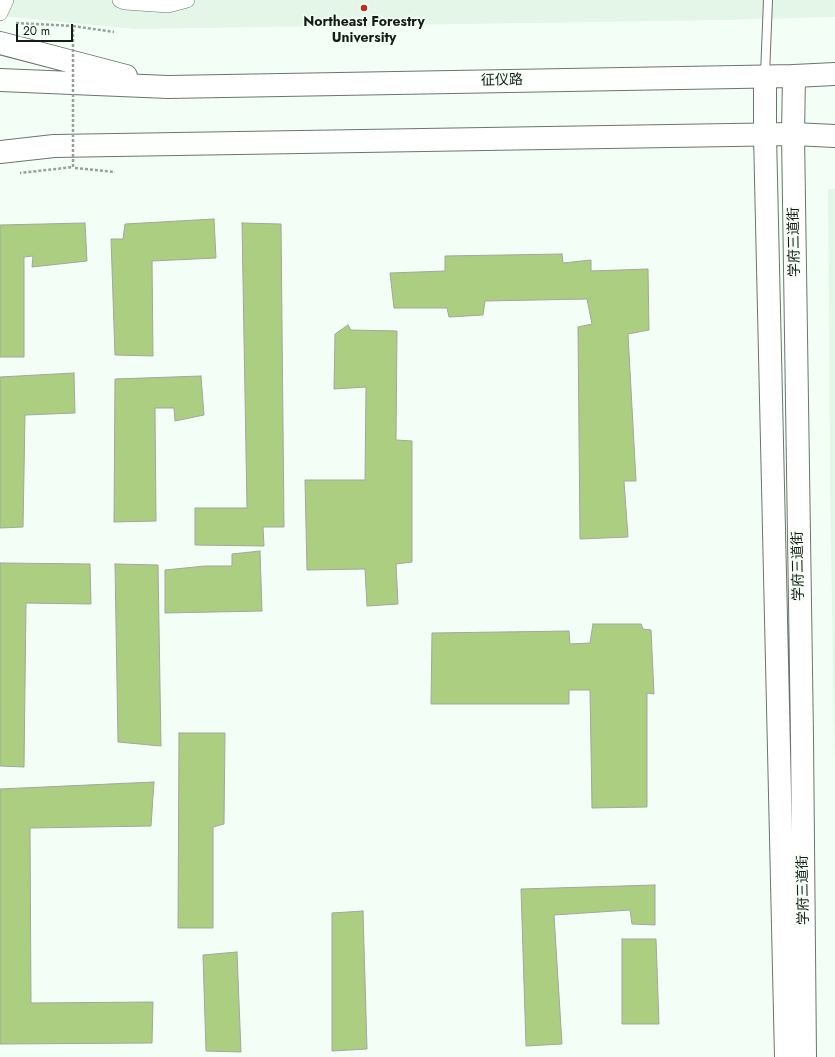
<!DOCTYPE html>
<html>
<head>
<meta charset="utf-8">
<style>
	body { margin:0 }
	#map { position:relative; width:835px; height:1057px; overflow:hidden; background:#f3fff6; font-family:Jost,sans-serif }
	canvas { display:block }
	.scale { position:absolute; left:16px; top:24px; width:57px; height:18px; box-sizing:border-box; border:2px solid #171b18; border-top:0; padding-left:5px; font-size:12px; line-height:14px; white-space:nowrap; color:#171b18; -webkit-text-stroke:3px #f3fff6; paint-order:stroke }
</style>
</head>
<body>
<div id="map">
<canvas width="835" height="1057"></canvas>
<div class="scale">20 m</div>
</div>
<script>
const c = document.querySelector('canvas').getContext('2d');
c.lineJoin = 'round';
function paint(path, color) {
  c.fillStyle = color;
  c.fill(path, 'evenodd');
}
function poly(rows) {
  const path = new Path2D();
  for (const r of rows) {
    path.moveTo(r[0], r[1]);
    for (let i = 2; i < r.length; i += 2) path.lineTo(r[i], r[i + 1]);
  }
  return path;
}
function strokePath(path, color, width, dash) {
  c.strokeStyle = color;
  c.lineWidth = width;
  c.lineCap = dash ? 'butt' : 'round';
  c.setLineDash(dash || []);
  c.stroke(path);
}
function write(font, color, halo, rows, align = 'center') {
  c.font = font + ' Jost,"Noto Sans SC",sans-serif';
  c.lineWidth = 3;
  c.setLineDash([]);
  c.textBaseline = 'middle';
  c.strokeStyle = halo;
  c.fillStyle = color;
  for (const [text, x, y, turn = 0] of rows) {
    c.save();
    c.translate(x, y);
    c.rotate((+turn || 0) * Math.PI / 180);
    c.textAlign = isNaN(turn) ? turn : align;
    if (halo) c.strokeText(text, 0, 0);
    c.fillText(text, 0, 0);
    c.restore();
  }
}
const built = poly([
	[0,0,835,0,835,17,722,20,136,29,0,16],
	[828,189,835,189,835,771,830,488]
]);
const building = poly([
	[214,219,216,258,152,261,153,356,115,355,111,239,123,239,125,224,214,219],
	[85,223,87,261,32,267,33,256,24,257,24,357,0,357,0,225,85,223],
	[242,223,281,224,284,527,263,527,264,546,195,545,195,508,247,508,242,223],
	[562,254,563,263,591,260,591,271,648,269,649,330,628,334,636,481,624,481,628,537,580,539,578,327,592,324,587,299,485,301,483,315,449,317,447,308,394,308,390,273,445,271,445,256,562,254],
	[348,325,351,330,397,331,396,440,412,441,412,562,396,564,398,604,367,606,365,569,307,570,305,480,365,480,366,387,334,389,335,334,348,325],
	[74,373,75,413,25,415,23,527,0,528,0,377,74,373],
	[201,376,204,415,175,421,174,408,155,408,156,521,114,522,115,379,201,376],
	[260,551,262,611,165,613,165,570,205,566,232,566,232,554,260,551],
	[0,563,90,564,91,604,26,603,24,767,0,766,0,563],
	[115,564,158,565,161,746,118,742,115,564],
	[593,624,641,624,643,629,651,630,654,694,647,693,647,807,592,808,590,690,569,690,569,704,431,704,432,633,569,631,570,644,590,643,593,624],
	[179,733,225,733,224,824,213,827,213,928,178,928,179,733],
	[154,782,151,826,30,828,31,1003,153,1002,152,1043,0,1044,0,789,154,782],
	[655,885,655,925,632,924,630,910,554,915,562,1044,526,1046,521,889,655,885],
	[363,911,367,1049,332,1051,332,913,363,911],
	[622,939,656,939,659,1024,622,1024,622,939],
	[237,952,241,1052,206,1051,203,955,237,952]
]);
const path = poly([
	[73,26,114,32],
	[75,168,115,172]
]);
const lane = poly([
	[765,75,768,0]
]);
const street = poly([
	[120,0,125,2,168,5,187,0],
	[0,13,6,0]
]);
const secondary = poly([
	[765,76,765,135,786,1057],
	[794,76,793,134,802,737,805,1057]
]);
const primary = poly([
	[0,43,126,76],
	[0,80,168,87,794,76,835,74],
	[0,152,54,146,793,134,835,136]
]);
const pathBridge = poly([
	[16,23,73,26,73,167,20,173]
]);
const markers = [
	[364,8,4,"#bb2e21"]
];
const poiNames = [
	["Northeast Forestry",364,23],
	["University",364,39]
];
const streetNames = [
	["征仪路",502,81,-1],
	["学府三道街",795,242,-91],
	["学府三道街",799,566,-91],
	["学府三道街",804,890,-91]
];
paint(built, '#e3f6e8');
paint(building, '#abce81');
strokePath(building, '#a2a79d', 1);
strokePath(lane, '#6b756e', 10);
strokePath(street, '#6b756e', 16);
strokePath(secondary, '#6b756e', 24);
strokePath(primary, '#6b756e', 24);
strokePath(path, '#97a099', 2.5, [3, 2]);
strokePath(lane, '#fff', 8);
strokePath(street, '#fff', 15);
strokePath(secondary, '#fff', 22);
strokePath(primary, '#fff', 22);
strokePath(pathBridge, '#97a099', 2.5, [3, 2]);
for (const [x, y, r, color] of markers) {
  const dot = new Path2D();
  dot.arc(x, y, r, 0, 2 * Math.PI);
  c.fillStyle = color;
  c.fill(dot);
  strokePath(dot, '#f3fff6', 1.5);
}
write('bold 14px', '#171b18', '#f3fff6', poiNames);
write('14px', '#171b18', '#f3fff6', streetNames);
</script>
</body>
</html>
